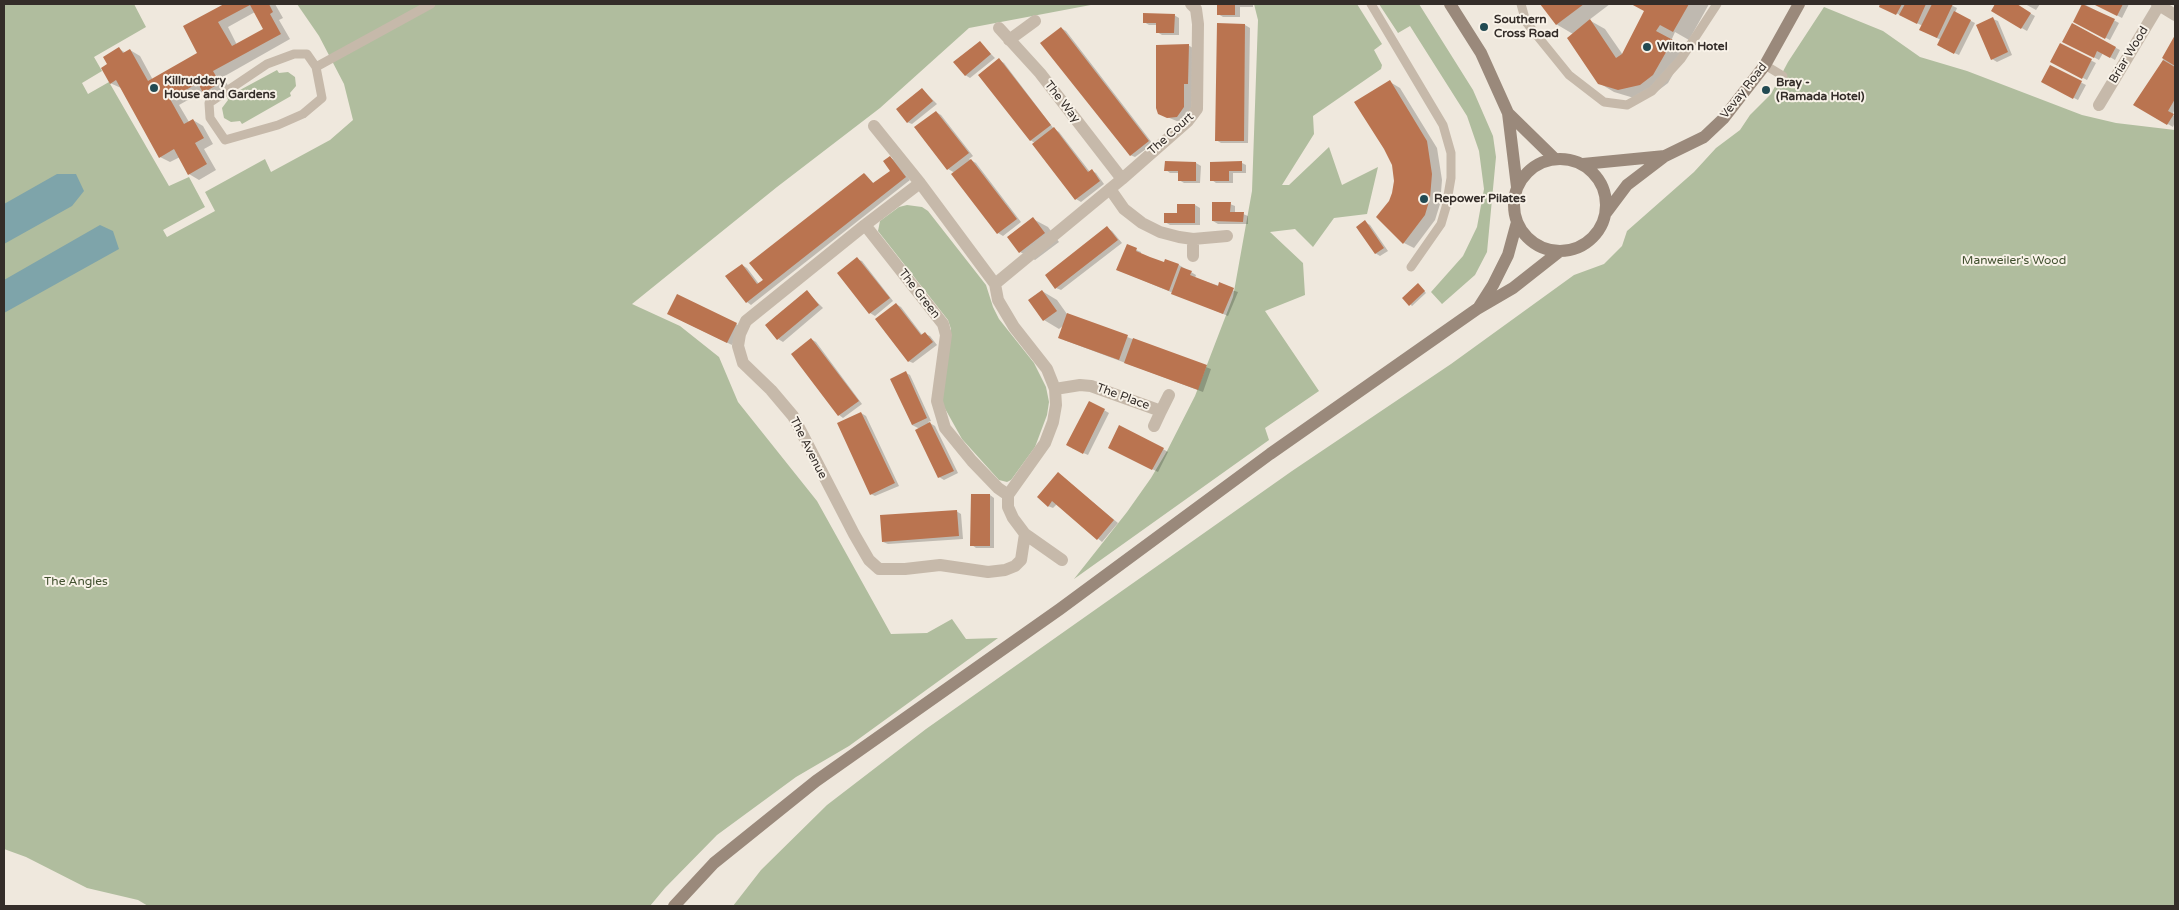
<!DOCTYPE html>
<html>
<head>
<meta charset="utf-8">
<style>
	body { margin:0 }
	#map { position:relative; width:2179px; height:910px; overflow:hidden; background:#efe8dd; font-family:"Varela Round",sans-serif }
	canvas { display:block }
	.frame { position:absolute; inset:0; border:5px solid #342d29; pointer-events:none }
</style>
</head>
<body>
<div id="map">
<canvas width="2179" height="910"></canvas>
<div class="frame"></div>
</div>
<script>
const c = document.querySelector('canvas').getContext('2d');
c.lineJoin = 'round';
function paint(path, color) {
  c.fillStyle = color;
  c.fill(path, 'evenodd');
}
function poly(rows) {
  const path = new Path2D();
  for (const r of rows) {
    if (r.length === 3) {
      path.moveTo(r[0] + r[2], r[1]);
      path.arc(r[0], r[1], r[2], 0, 2 * Math.PI);
      continue;
    }
    path.moveTo(r[0], r[1]);
    for (let i = 2; i < r.length; i += 2) path.lineTo(r[i], r[i + 1]);
  }
  return path;
}
function strokePath(path, color, width, dash) {
  c.strokeStyle = color;
  c.lineWidth = width;
  c.lineCap = dash ? 'butt' : 'round';
  c.setLineDash(dash || []);
  c.stroke(path);
}
function write(font, color, halo, rows, align = 'center') {
  c.font = font + ' "Varela Round",sans-serif';
  c.lineWidth = 4;
  c.setLineDash([]);
  c.textBaseline = 'middle';
  c.strokeStyle = halo;
  c.fillStyle = color;
  for (const [text, x, y, turn = 0] of rows) {
    c.save();
    c.translate(x, y);
    c.rotate((+turn || 0) * Math.PI / 180);
    c.textAlign = isNaN(turn) ? turn : align;
    if (halo) c.strokeText(text, 0, 0);
    c.fillText(text, 0, 0);
    c.restore();
  }
}
const green = poly([
	[4,4,134,4,146,27,94,57,102,71,82,83,88,94,109,82,169,186,189,177,205,207,163,230,167,237,215,211,205,192,265,159,271,172,330,140,353,120,344,84,319,36,297,4,1096,4,969,28,880,108,777,187,632,304,680,326,719,357,738,402,817,501,891,634,927,633,952,619,966,639,998,638,849,746,796,777,717,835,665,888,650,906,148,906,138,900,87,888,26,857,4,849],
	[1254,4,1357,4,1382,44,1374,50,1382,65,1381,69,1313,116,1314,134,1282,185,1289,185,1329,147,1342,185,1378,167,1367,214,1334,218,1313,247,1295,229,1270,232,1303,263,1305,295,1265,311,1319,391,1265,428,1269,440,1074,579,1127,512,1151,478,1167,451,1195,396,1233,297,1252,191,1258,20],
	[1379,4,1419,4,1473,90,1493,136,1496,157,1487,252,1475,275,1442,304,1431,292,1463,256,1477,227,1484,189,1479,151,1467,116,1410,26,1398,33],
	[1824,7,1883,31,1920,57,1967,71,2082,115,2116,123,2175,130,2175,906,733,906,761,870,827,805,926,729,1292,471,1451,364,1574,275,1604,264,1622,246,1627,231,1694,172,1716,148,1740,130,1750,115,1771,94,1788,62],
	[277,70,279,73,288,72,295,77,296,86,290,93,291,96,242,124,240,121,231,122,224,118,222,108,228,100,227,97],
	[907,205,922,207,928,211,986,285,993,307,999,319,1034,363,1046,387,1049,402,1047,415,1035,447,1011,480,1007,482,999,480,962,439,943,405,942,397,951,329,948,320,878,231,880,221,899,207]
]);
const water = poly([
	[57,174,76,174,84,191,72,206,4,244,4,204],
	[100,225,113,231,119,249,4,313,4,280]
]);
const shadow = poly([
	[226,4,275,4,283,18,279,20,290,39,223,77,230,89,214,98,204,91,179,105,189,122,193,120,203,126,213,144,204,149,216,170,199,180,189,174,180,157,170,162,160,157,121,88,110,83,108,65,119,49,126,53,130,50,140,56,153,80,199,53,185,27],
	[255,12,265,29,237,45,228,27],
	[1218,4,1253,4,1253,7,1240,7,1240,17,1223,17,1218,14],
	[1541,4,1610,4,1589,20,1605,29,1623,55,1646,11,1632,4,1709,4,1689,40,1675,32,1671,41,1687,50,1668,83,1655,93,1634,98,1614,92,1599,83,1573,34,1556,24],
	[1877,4,1949,4,1957,8,1955,13,1975,23,1959,55,1943,48,1941,40,1925,32,1923,26],
	[1996,4,2014,4,2035,16,2027,31,1992,11],
	[2025,4,2040,4,2036,10],
	[2084,4,2119,23,2110,40,2075,22],
	[2095,4,2129,4,2122,18],
	[1174,15,1179,18,1179,35,1162,35,1157,32,1157,25,1149,25,1144,22],
	[1993,19,1998,21,2012,55,1997,62,1992,59],
	[1245,25,1250,28,1248,143,1221,143,1216,140],
	[2072,25,2120,50,2115,60,2103,53,2099,60,2064,41],
	[1061,28,1066,31,1153,144,1135,157,1130,155],
	[2175,37,2175,109,2172,115,2175,116,2175,122,2173,127,2135,105,2150,85],
	[980,43,995,58,970,78,965,75],
	[1188,45,1196,50,1191,111,1179,122,1167,117],
	[2061,45,2096,63,2087,80,2052,62],
	[999,60,1004,63,1054,129,1059,132,1090,172,1092,171,1096,173,1104,184,1081,202,1076,199,1034,144,1035,143,1030,140],
	[2051,67,2086,85,2078,100,2043,82],
	[1390,82,1400,88,1437,148,1442,180,1440,204,1435,220,1414,248,1404,243,1391,202,1395,181],
	[922,89,937,104,912,124,907,122],
	[936,112,941,115,973,156,969,159,976,163,1021,222,1003,236,998,233,955,173,948,169],
	[890,158,895,160,910,180,751,305,747,302,742,265,747,268,759,284,865,174,874,184,892,171],
	[1196,163,1201,166,1200,183,1184,183,1179,180,1179,173,1170,173,1166,170],
	[1242,163,1246,165,1246,173,1233,173,1233,183,1216,183,1212,180],
	[1230,204,1235,206,1235,213,1243,214,1248,216,1248,224,1218,224,1213,221],
	[1178,205,1195,205,1200,208,1200,225,1170,225,1165,222,1178,214],
	[1033,219,1048,227,1059,242,1035,260,1020,252],
	[1365,222,1370,225,1388,251,1380,256,1375,253],
	[1107,228,1112,231,1122,243,1061,290,1056,288],
	[1127,246,1141,252,1141,254,1165,264,1166,261,1179,265,1196,275,1195,278,1238,292,1228,316,1123,272],
	[857,259,862,261,893,301,875,316,870,313],
	[1420,286,1426,293,1412,306,1404,298],
	[1042,291,1057,300,1067,314,1211,369,1203,392,1064,340,1064,325,1059,329,1044,320],
	[807,292,823,308,783,342,778,339],
	[896,304,901,307,923,336,925,334,930,336,937,345,913,363,908,361],
	[674,317,736,324,741,327,732,345],
	[811,339,816,342,862,404,843,418,839,415],
	[906,373,910,375,931,421,928,422,935,426,958,473,944,480,939,477,920,429,912,425],
	[1090,402,1109,413,1088,455,1072,448],
	[861,413,866,416,899,486,875,496,871,494],
	[1163,449,1168,452,1158,472,1114,450],
	[1059,474,1118,523,1102,542,1057,504,1053,508,1048,506],
	[990,495,994,498,994,548,976,548,972,545],
	[956,511,961,514,963,539,888,544,883,542]
]);
const building = poly([
	[224,4,269,4,273,12,270,14,281,34,213,71,220,83,203,93,198,83,170,99,184,124,193,119,204,138,195,143,207,164,188,175,174,149,159,158,116,80,110,84,101,68,107,64,103,57,119,47,123,53,130,49,148,81,197,53,183,26],
	[250,5,263,29,232,46,218,22],
	[1217,4,1235,4,1235,15,1217,15],
	[1540,4,1584,4,1556,25],
	[1631,4,1689,4,1673,32,1660,25,1656,31,1673,40,1653,75,1640,85,1618,90,1598,84,1567,38,1590,19,1616,58,1622,54,1644,11],
	[1880,4,1902,4,1896,15,1879,7],
	[1905,4,1926,4,1917,24,1899,15],
	[1932,4,1953,4,1937,38,1919,30],
	[1995,4,2017,4,2031,13,2021,29,1991,11],
	[2082,4,2115,19,2105,39,2073,22],
	[2093,4,2123,4,2117,16],
	[1954,11,1971,20,1954,54,1937,45],
	[1143,13,1175,14,1174,33,1156,33,1156,23,1143,23],
	[1993,17,2008,52,1991,60,1976,25],
	[1217,23,1245,24,1244,141,1215,141],
	[2072,23,2116,47,2110,58,2097,51,2094,58,2062,42],
	[1061,27,1149,141,1130,156,1040,43],
	[2175,35,2175,66,2162,58],
	[980,41,991,54,965,76,953,62],
	[2060,43,2092,59,2082,79,2050,62],
	[1189,44,1188,84,1184,84,1184,107,1177,117,1167,118,1158,114,1156,108,1156,45],
	[999,58,1051,125,1030,141,978,75],
	[2163,60,2175,67,2175,99,2168,111,2174,114,2167,125,2133,105],
	[2050,65,2082,81,2073,99,2041,82],
	[1390,80,1427,141,1432,174,1430,198,1425,215,1403,244,1376,217,1389,201,1392,193,1394,181,1392,165,1384,149,1354,102],
	[922,88,933,101,907,123,896,109],
	[936,111,969,153,947,170,914,127],
	[1054,127,1088,172,1092,169,1100,181,1075,200,1032,144],
	[890,156,906,177,746,303,725,276,742,264,757,284,763,280,749,263,864,173,873,183,890,171,883,161],
	[971,159,1017,219,997,234,951,174],
	[1165,161,1196,162,1196,181,1178,181,1178,171,1164,171],
	[1242,161,1242,171,1229,171,1229,181,1210,181,1210,162],
	[1212,202,1231,202,1230,212,1244,212,1243,222,1212,221],
	[1177,204,1195,204,1195,223,1164,223,1164,213,1177,213],
	[1033,217,1045,233,1019,253,1007,237],
	[1365,220,1384,248,1375,254,1356,227],
	[1107,226,1118,240,1055,289,1045,275],
	[1127,244,1137,248,1136,251,1150,257,1164,262,1165,259,1179,264,1169,291,1116,270],
	[857,257,890,298,869,314,837,273],
	[1181,267,1192,271,1190,275,1218,286,1219,282,1234,288,1223,314,1171,294],
	[1418,283,1425,291,1409,306,1402,298],
	[807,290,819,305,777,340,765,325],
	[1042,290,1057,311,1043,321,1028,300],
	[677,294,737,323,727,343,667,314],
	[896,303,921,335,925,332,933,342,908,362,875,319],
	[1067,313,1128,335,1119,360,1058,338],
	[811,338,859,401,838,416,791,354],
	[1133,338,1207,365,1198,390,1124,363],
	[906,371,927,418,912,425,890,379],
	[1089,401,1105,409,1083,454,1066,445],
	[861,412,895,483,870,495,837,423],
	[930,422,954,471,938,478,915,430],
	[1119,425,1164,448,1152,470,1108,448],
	[1058,472,1114,520,1097,540,1052,501,1048,507,1037,497],
	[971,494,990,494,990,546,970,546],
	[957,510,959,536,882,542,880,515]
]);
const lane = poly([
	[1371,4,1443,125,1451,153,1451,178,1446,207,1441,224,1411,267],
	[1521,4,1526,22,1569,75,1604,102,1627,105,1652,91,1681,59,1717,4],
	[294,54,307,54,316,67,322,98,303,114,278,125,225,140,210,118,209,103,267,64,294,54],
	[1765,65,1783,76],
	[316,67,431,4]
]);
const street = poly([
	[2157,4,2175,15],
	[999,28,1040,73,1122,179],
	[1009,40,1035,21],
	[2099,105,2159,5],
	[874,126,920,183,995,284,1122,179,1188,121,1197,109,1198,24,1196,9,1191,4],
	[920,183,865,225,746,321,740,334,738,346,743,363,771,390,793,416,854,534,869,560,879,569,905,569,940,565,988,572,1005,570,1015,566,1021,560,1025,534,1013,518,1008,507,1008,495,1045,443,1053,422,1056,405,1055,389,1047,369,1014,327,998,300,995,284],
	[1110,189,1124,209,1142,223,1160,232,1179,237,1193,239,1227,236],
	[865,225,943,324,946,335,937,401,945,428,972,461,998,488,1008,495],
	[1193,256,1193,239],
	[1055,389,1080,385,1091,386,1161,411,1169,395],
	[1154,426,1161,411],
	[1025,534,1062,560]
]);
const secondary = poly([
	[1450,4,1481,53,1508,113,1517,187],
	[1508,113,1554,158],
	[1560,205,46],
	[1583,164,1665,156],
	[1606,213,1627,185,1665,156,1704,137,1723,119,1765,65,1799,4],
	[1479,307,1493,285,1508,255,1517,222],
	[674,906,714,863,816,781,1060,609,1270,454,1477,309,1513,288,1560,251]
]);
const markers = [
	[1484,27,5,"#224a52"],
	[1647,47,5,"#224a52"],
	[154,88,5,"#224a52"],
	[1766,90,5,"#224a52"],
	[1424,199,5,"#224a52"]
];
const poiNames = [
	["Southern",1494,20],
	["Cross Road",1494,34],
	["Wilton Hotel",1657,47],
	["Killruddery",164,81],
	["House and Gardens",164,95],
	["Bray -",1776,83],
	["(Ramada Hotel)",1776,97],
	["Repower Pilates",1434,199]
];
const streetNames = [
	["Briar Wood",2129,55,-59],
	["Vevay Road",1744,91,-52],
	["The Way",1062,102,52],
	["The Court",1171,134,-42],
	["The Green",919,294,52],
	["The Place",1123,397,20],
	["The Avenue",808,448,63]
];
const parkNames = [
	["Manweiler's Wood",2014,261],
	["The Angles",76,582]
];
paint(green, '#b0bd9e');
paint(water, '#7ea4aa');
paint(shadow, '#0003');
paint(building, '#ba7450');
strokePath(lane, '#c6b9aa', 9);
strokePath(street, '#c6b9aa', 12);
strokePath(secondary, '#9a897b', 12);
for (const [x, y, r, color] of markers) {
  const dot = new Path2D();
  dot.arc(x, y, r, 0, 2 * Math.PI);
  c.fillStyle = color;
  c.fill(dot);
  strokePath(dot, '#f8f2e8', 2);
}
write('bold 12px', '#342d29', '#f8f2e8', poiNames, 'left');
write('12px', '#342d29', '#f8f2e8', streetNames);
write('12px', '#41502f', '#f8f2e8', parkNames);
</script>
</body>
</html>
